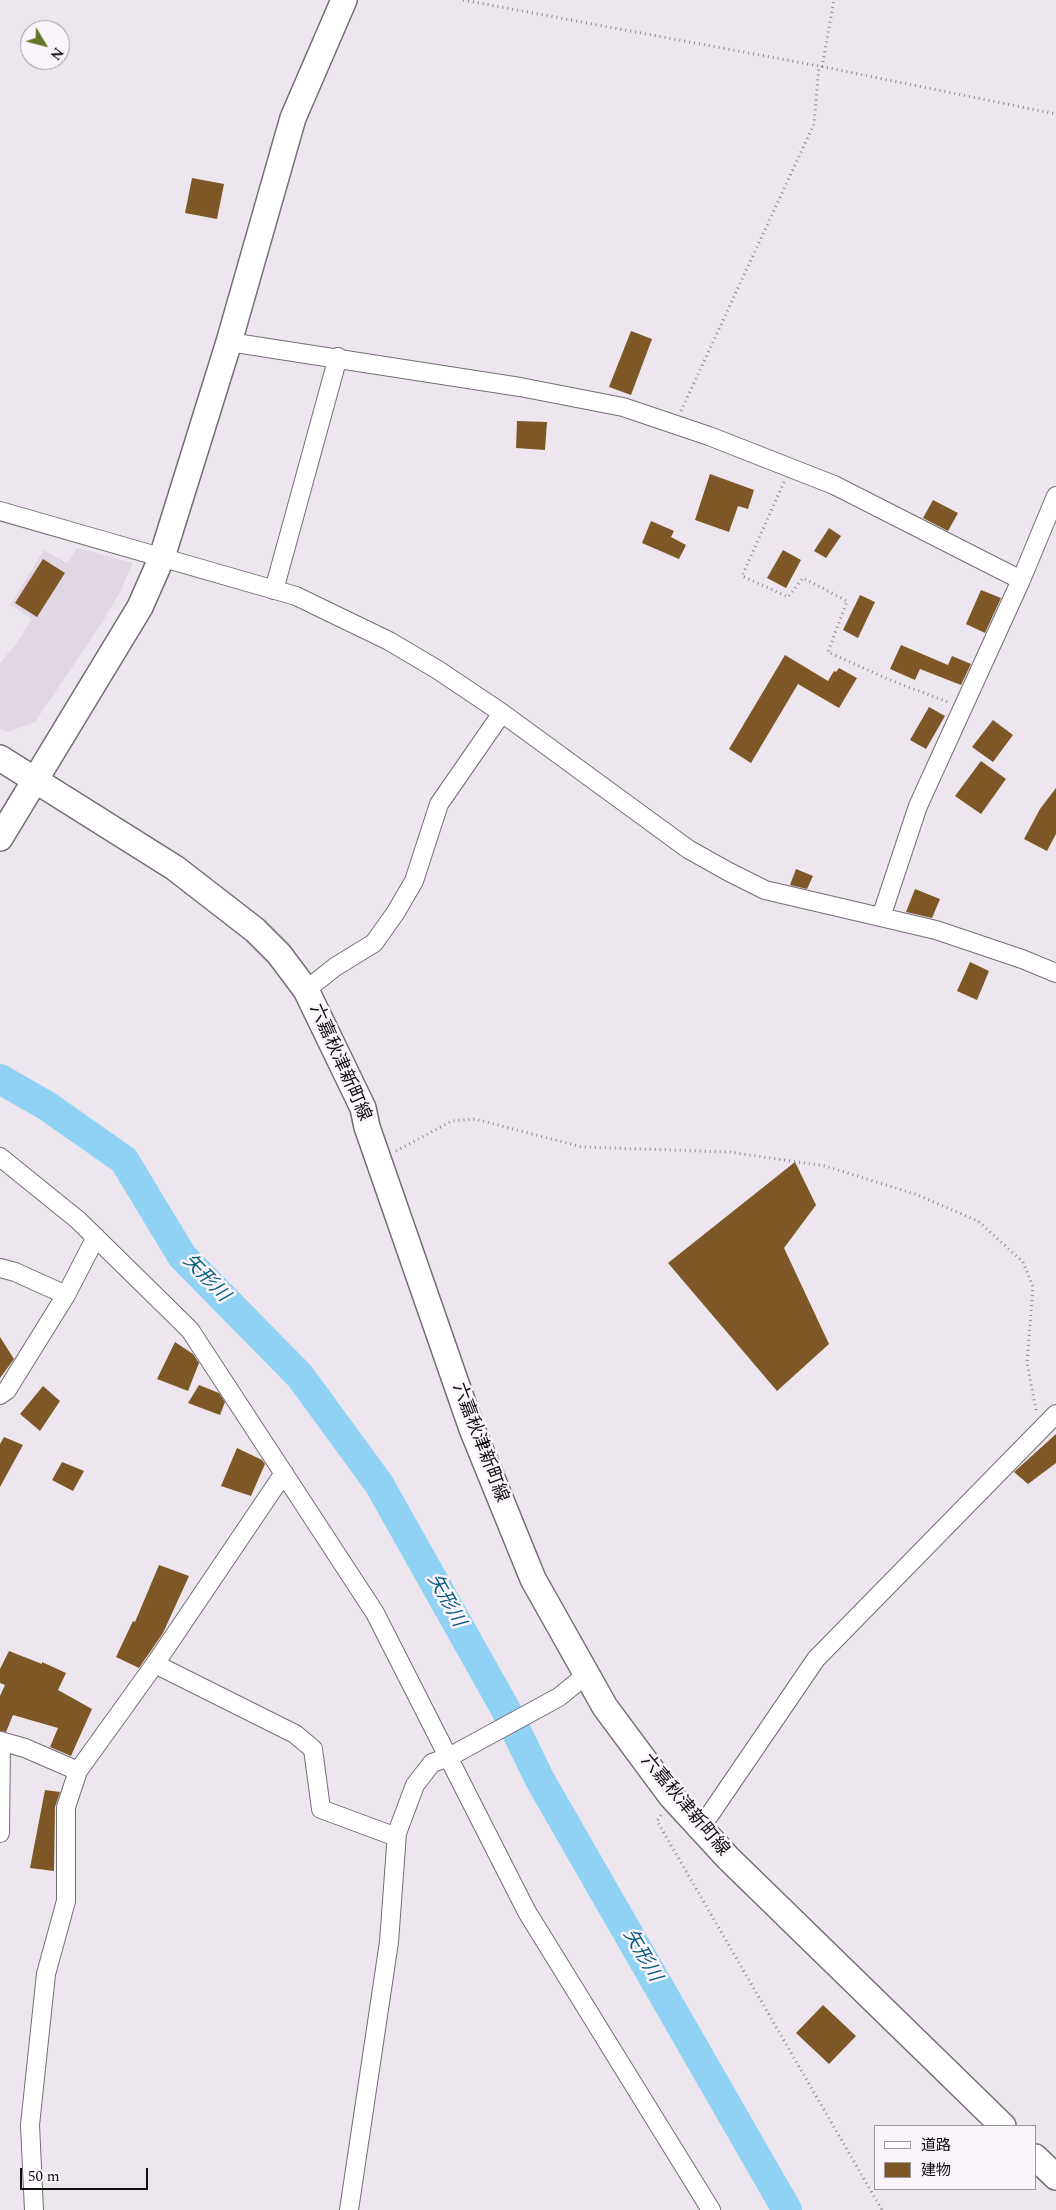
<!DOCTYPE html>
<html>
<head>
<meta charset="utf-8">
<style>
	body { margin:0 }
	#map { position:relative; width:1056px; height:2210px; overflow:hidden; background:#ede6ee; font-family:Spectral,"Noto Sans JP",serif }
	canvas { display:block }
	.legend { position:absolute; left:874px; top:2125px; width:162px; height:65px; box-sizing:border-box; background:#faf4fb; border:1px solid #9d989e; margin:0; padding:6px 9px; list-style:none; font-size:15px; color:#120f12 }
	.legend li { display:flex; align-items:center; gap:10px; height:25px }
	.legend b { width:25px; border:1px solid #9d989e }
	.north { position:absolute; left:20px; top:20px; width:50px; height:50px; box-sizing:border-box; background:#faf4fb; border:1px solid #9d989e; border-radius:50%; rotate:127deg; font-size:14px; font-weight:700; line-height:20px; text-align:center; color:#120f12 }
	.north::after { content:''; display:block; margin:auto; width:18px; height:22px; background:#647726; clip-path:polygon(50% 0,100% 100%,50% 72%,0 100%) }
	.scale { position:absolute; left:20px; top:2168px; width:128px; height:22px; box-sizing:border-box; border:2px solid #120f12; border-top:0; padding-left:6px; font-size:15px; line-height:18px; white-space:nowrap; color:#120f12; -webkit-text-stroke:4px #faf4fb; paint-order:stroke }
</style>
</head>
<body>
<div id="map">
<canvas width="1056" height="2210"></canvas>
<ul class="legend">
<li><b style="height:6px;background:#fff"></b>道路</li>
<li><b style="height:14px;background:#7e5727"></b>建物</li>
</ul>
<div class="north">N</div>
<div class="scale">50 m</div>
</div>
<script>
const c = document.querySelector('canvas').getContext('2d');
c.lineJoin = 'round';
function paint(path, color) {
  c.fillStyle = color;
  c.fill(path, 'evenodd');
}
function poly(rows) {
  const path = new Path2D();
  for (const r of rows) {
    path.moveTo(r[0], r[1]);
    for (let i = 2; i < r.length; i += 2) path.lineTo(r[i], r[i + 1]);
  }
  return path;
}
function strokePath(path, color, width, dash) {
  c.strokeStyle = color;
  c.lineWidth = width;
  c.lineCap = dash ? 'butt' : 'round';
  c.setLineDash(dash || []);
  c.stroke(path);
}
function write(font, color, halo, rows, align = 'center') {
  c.font = font + ' Spectral,"Noto Sans JP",serif';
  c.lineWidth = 5;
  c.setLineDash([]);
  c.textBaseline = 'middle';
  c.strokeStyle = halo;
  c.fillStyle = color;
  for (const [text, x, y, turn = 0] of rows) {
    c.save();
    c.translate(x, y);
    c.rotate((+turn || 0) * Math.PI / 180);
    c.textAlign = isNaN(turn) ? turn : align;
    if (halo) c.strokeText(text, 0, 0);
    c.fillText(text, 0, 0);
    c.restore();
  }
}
const built = poly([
	[77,548,133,563,119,594,101,624,35,722,8,732,0,728,0,663,16,644,32,619,10,605,44,550,67,563]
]);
const river = poly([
	[0,1079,47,1106,124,1160,182,1256,300,1376,379,1484,506,1710,540,1780,787,2210]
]);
const building = poly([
	[192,178,224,184,217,219,185,213],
	[631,331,652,339,631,395,609,387],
	[517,421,547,422,545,450,516,448],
	[710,474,754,490,748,509,738,506,729,532,695,520],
	[933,500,958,513,948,531,923,518],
	[651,521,674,531,671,537,686,545,679,559,642,543],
	[829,528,841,536,826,558,814,551],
	[783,550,801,560,786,588,767,578],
	[43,559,65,573,37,617,15,603],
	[981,590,1001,598,985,633,966,624],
	[860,595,875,602,858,638,843,630],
	[901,645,948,665,952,656,971,664,961,685,920,669,915,680,890,669],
	[785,655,828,681,834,671,836,672,839,668,857,678,839,708,798,684,751,763,729,749],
	[929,707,945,716,926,749,910,740],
	[993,720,1013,735,993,762,972,747],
	[981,761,1006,779,981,814,955,796],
	[1056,788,1056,834,1047,851,1024,839,1040,809],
	[796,869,813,876,807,889,790,885],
	[915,889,940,899,932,918,906,912],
	[970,962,989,971,977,1000,957,991],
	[795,1162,816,1205,784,1248,829,1344,777,1391,668,1263],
	[0,1337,14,1359,0,1378],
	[175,1342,193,1354,199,1363,188,1391,157,1379],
	[199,1385,219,1393,225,1402,220,1415,188,1403],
	[43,1386,60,1401,40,1431,20,1414],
	[1056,1434,1056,1463,1028,1484,1014,1472],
	[4,1437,23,1445,0,1487,0,1444],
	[237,1448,262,1460,265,1464,251,1496,221,1486],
	[62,1462,84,1471,73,1491,52,1480],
	[159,1565,189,1576,163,1633,139,1668,116,1657,133,1621,135,1622],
	[9,1651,42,1664,42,1662,66,1673,58,1690,92,1709,71,1756,50,1747,58,1728,13,1715,6,1732,0,1731,0,1696,5,1685,0,1683,0,1669],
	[45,1790,60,1792,55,1807,54,1871,30,1868],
	[823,2005,856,2036,829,2064,796,2033]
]);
const path = poly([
	[463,0,819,66,1056,114],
	[822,67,834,0],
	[681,411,814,124,819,66],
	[784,482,742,576,788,597,803,578,847,601,828,652,890,680,948,702],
	[396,1151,452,1121,475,1119,582,1147,729,1152,825,1166,915,1194,978,1221,1023,1262,1033,1287,1027,1363,1036,1410],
	[661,1815,657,1821,882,2210]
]);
const street = poly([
	[229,342,520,387,623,407,709,436,834,485,1021,580],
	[0,511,296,596,389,641,438,670,502,713,688,849,729,872,765,890,936,930,1022,959,1056,973],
	[274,590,338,357],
	[881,917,918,806,1021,580,1056,496],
	[306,990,335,967,374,943,396,912,414,881,439,804,502,713],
	[0,1157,78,1220,190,1330,375,1613,527,1912,711,2210],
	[0,1268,15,1272,66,1295],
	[0,1395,7,1390,66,1295,96,1237],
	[155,1664,295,1734,313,1749,321,1809,391,1835,397,1833],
	[0,1741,25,1748,78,1771],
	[700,1829,816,1659,1056,1414],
	[0,1833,1,1741],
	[34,2210,30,2125,46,1974,66,1901,66,1807,78,1771,155,1664,284,1473],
	[349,2210,389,1942,397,1833,415,1785,432,1763,449,1757,559,1697,586,1675]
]);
const secondary = poly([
	[0,758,175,868,255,930,279,954,306,990,363,1108,367,1127,472,1429,533,1579,605,1707,671,1796,728,1858,1003,2126],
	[0,838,140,607,162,557,229,342,293,118,344,0],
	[1035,2157,1056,2177]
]);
const streetNames = [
	["六嘉秋津新町線",339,1063,66],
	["六嘉秋津新町線",479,1443,69],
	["六嘉秋津新町線",684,1806,50]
];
const waterNames = [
	["矢形川",205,1279,46],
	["矢形川",445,1601,61],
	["矢形川",641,1956,60]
];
paint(built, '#e1d6e3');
strokePath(river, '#90d2f4', 30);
paint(building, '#7e5727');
strokePath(street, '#736e74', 20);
strokePath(secondary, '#736e74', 28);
strokePath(path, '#8e898e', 3, [1, 4]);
strokePath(street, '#fff', 18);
strokePath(secondary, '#fff', 25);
write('18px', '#120f12', '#faf4fb', streetNames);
write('italic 19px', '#065d7e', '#faf4fb', waterNames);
</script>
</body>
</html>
